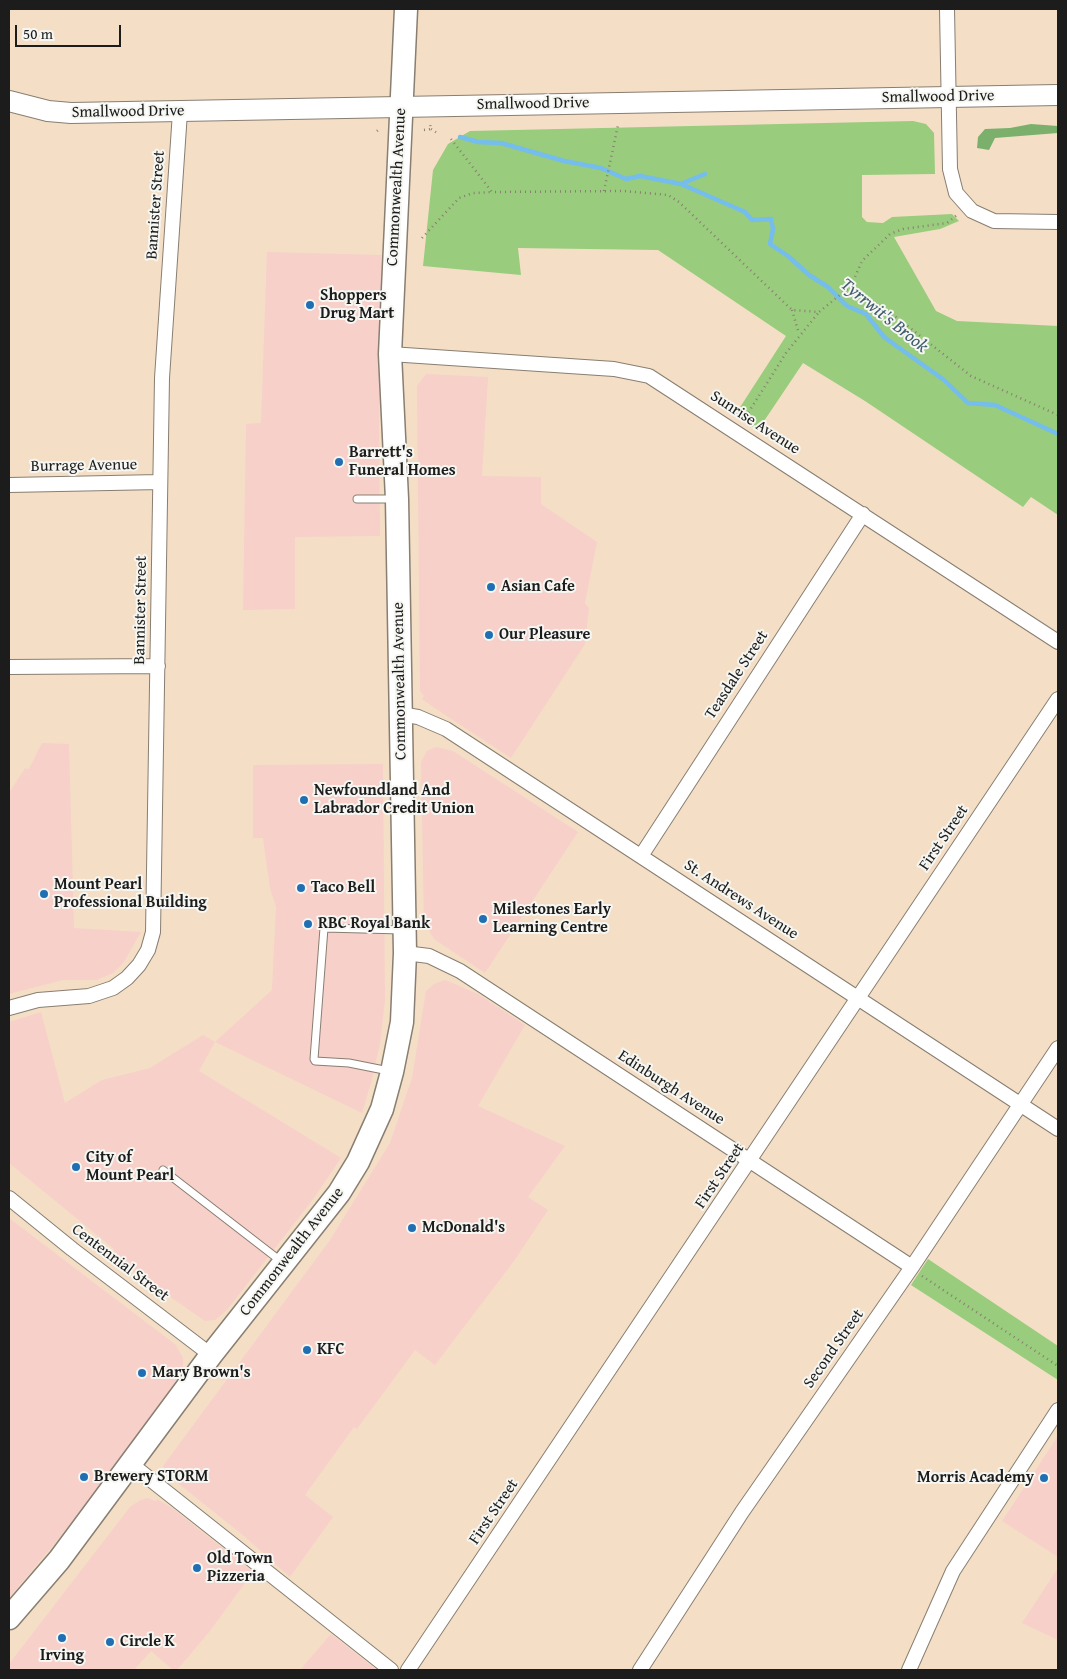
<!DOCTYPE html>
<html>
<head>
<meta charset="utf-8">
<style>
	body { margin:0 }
	#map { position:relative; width:1067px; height:1679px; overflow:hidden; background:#f4dfc6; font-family:"Gentium Book Plus",serif }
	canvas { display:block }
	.frame { position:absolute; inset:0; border:10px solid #1c1c1c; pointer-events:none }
	.scale { position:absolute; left:15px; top:25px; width:106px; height:22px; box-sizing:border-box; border:2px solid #1c1c1c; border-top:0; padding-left:6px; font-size:15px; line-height:18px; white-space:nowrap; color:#1c1c1c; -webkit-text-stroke:4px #f6f6f2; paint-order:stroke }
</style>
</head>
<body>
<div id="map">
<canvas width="1067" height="1679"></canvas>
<div class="frame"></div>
<div class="scale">50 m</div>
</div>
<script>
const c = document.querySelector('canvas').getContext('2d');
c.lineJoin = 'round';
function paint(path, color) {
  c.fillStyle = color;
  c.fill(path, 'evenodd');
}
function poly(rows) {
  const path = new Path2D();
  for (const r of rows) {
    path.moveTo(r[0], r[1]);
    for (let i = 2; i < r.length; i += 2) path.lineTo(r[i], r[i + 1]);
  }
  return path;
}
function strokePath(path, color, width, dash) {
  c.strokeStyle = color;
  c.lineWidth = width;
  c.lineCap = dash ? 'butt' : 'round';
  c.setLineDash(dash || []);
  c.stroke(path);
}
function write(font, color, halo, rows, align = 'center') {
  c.font = font + ' "Gentium Book Plus",serif';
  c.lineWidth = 4;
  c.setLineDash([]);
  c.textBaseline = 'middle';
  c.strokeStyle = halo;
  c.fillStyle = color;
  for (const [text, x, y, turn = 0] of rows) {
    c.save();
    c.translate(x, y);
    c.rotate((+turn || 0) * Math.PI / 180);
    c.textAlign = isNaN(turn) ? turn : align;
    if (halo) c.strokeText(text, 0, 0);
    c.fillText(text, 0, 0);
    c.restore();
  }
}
const built = poly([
	[267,252,382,255,379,423,380,536,295,537,295,609,243,610,246,424,261,423],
	[426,374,488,377,482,476,541,477,541,504,597,542,585,603,589,608,585,644,511,758,433,707,422,699,424,696,420,691,417,386],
	[42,743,69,744,74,928,141,932,124,962,113,973,97,980,63,980,9,994,9,793,25,768,29,769],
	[436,747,453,751,578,832,485,973,434,939,424,923,421,762,427,751],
	[383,764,385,1000,380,1044,371,1083,362,1113,215,1042,199,1071,341,1158,314,1198,227,1310,215,1320,205,1321,120,1262,115,1256,114,1249,9,1163,9,1022,41,1012,65,1103,102,1080,150,1068,203,1035,215,1042,272,990,276,907,270,888,263,838,253,838,253,765],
	[445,980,478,994,525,1025,478,1106,565,1146,528,1197,548,1210,514,1261,435,1365,415,1350,357,1429,354,1427,305,1495,333,1517,290,1577,244,1536,169,1476,163,1466,330,1240,390,1143,412,1078,426,991,434,984],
	[9,1218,176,1345,183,1358,183,1375,60,1537,9,1598],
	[1058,1436,1058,1557,1002,1521],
	[147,1498,156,1501,157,1499,172,1508,253,1572,210,1631,177,1670,173,1670,151,1651,134,1670,9,1670,9,1664,130,1507,139,1501],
	[1058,1568,1058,1640,1022,1623],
	[331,1634,377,1670,300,1670]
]);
const green = poly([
	[913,121,926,124,934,133,935,174,862,175,862,217,867,222,883,223,892,217,952,214,959,221,940,229,894,237,936,311,957,321,1058,326,1058,515,1031,497,1023,507,865,401,803,363,758,430,735,415,786,336,658,250,518,248,521,275,423,266,433,170,448,144,470,131],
	[928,1259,1058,1346,1058,1380,911,1285]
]);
const forest = poly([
	[1031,124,1058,126,1058,133,995,138,989,150,977,148,978,137,985,129,1010,128]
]);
const stream = poly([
	[460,137,478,142,501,143,564,161,601,168,626,179,640,176,681,184,745,212,752,220,771,219,773,229,770,244,788,256,809,275,828,287,847,306,866,314,884,337,944,380,968,403,995,405,1058,434],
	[681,184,705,174]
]);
const path = poly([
	[431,129,437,133],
	[424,130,431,129,430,124],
	[377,131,380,128],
	[451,139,492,192,624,191,668,195,679,202,792,310,819,312,851,286,900,320,971,376,1058,415],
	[604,191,618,125],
	[422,238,459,198,473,193,492,192],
	[851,286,862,261,890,234,903,229,947,223,957,215],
	[792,310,799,334],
	[743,421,786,353,819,312],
	[922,1276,1058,1366]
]);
const lane = poly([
	[357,499,394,499],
	[389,1071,349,1063,315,1061,314,1059,324,928,402,930],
	[163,1170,282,1262]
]);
const street = poly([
	[947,9,950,169,956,193,972,211,994,221,1058,222],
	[390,354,614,369,649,376,1058,642],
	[9,485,160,482],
	[9,667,158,666],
	[400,714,418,717,446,729,1058,1129],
	[641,856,863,514],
	[405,953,429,956,460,971,912,1267],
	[9,1008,38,1000,89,996,113,988,127,978,139,965,148,950,153,932,162,378,180,112],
	[9,1198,72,1249,211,1355],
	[131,1464,391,1670],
	[408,1670,1058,699],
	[640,1670,742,1512,912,1267,1058,1048],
	[909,1670,953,1571,1058,1410]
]);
const secondary = poly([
	[9,101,48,111,71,113,1058,95]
]);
const primary = poly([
	[9,1618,59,1560,211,1355,339,1193,358,1162,382,1109,392,1072,402,1022,405,953,397,499,390,354,406,9]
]);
const markers = [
	[310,305,5,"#1f6fb2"],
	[339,462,5,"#1f6fb2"],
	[491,587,5,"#1f6fb2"],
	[489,635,5,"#1f6fb2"],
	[304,800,5,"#1f6fb2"],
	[301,888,5,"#1f6fb2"],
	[44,894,5,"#1f6fb2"],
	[483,919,5,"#1f6fb2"],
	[308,924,5,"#1f6fb2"],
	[76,1167,5,"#1f6fb2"],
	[412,1228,5,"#1f6fb2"],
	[307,1350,5,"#1f6fb2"],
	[142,1373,5,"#1f6fb2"],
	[84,1477,5,"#1f6fb2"],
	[1044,1478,5,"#1f6fb2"],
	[197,1568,5,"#1f6fb2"],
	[62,1638,5,"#1f6fb2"],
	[110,1642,5,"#1f6fb2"]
];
const streetNames = [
	["Smallwood Drive",938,97,-1],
	["Smallwood Drive",533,104,-1],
	["Smallwood Drive",128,112,-1],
	["Commonwealth Avenue",397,187,-87],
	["Bannister Street",156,205,-86],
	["Sunrise Avenue",755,423,33],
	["Burrage Avenue",84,466,-1],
	["Bannister Street",141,610,-89],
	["Teasdale Street",737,675,-57],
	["Commonwealth Avenue",400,681,-91],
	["First Street",944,838,-56],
	["St. Andrews Avenue",741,900,33],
	["Edinburgh Avenue",671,1088,33],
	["First Street",720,1176,-56],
	["Commonwealth Avenue",292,1252,-52],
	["Centennial Street",120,1263,37],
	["Second Street",834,1349,-55],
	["First Street",494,1512,-56]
];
const poiNames = [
	["Shoppers",320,296],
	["Drug Mart",320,314],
	["Barrett's",349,453],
	["Funeral Homes",349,471],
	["Asian Cafe",501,587],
	["Our Pleasure",499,635],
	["Newfoundland And",314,791],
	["Labrador Credit Union",314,809],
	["Mount Pearl",54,885],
	["Professional Building",54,903],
	["Taco Bell",311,888],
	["Milestones Early",493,910],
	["Learning Centre",493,928],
	["RBC Royal Bank",318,924],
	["City of",86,1158],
	["Mount Pearl",86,1176],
	["McDonald's",422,1228],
	["KFC",317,1350],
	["Mary Brown's",152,1373],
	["Brewery STORM",94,1477],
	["Morris Academy",1034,1478,"right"],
	["Old Town",207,1559],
	["Pizzeria",207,1577],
	["Circle K",120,1642],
	["Irving",62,1656,"center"]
];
const waterNames = [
	["Tyrrwit's Brook",884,316,39]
];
paint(built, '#f7d0c9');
paint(green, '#99cc7d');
paint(forest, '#7ab06c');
strokePath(stream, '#74bdec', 4.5);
strokePath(lane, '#887e71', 9);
strokePath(street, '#887e71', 16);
strokePath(secondary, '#887e71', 22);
strokePath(primary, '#887e71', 25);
strokePath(path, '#887e71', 2.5, [1, 4]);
strokePath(lane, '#fff', 7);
strokePath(street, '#fff', 14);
strokePath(secondary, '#fff', 20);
strokePath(primary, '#fff', 22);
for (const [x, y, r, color] of markers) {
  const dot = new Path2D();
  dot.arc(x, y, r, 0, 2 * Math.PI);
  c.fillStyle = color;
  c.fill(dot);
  strokePath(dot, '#f6f6f2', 2);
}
write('16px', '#1c1c1c', '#f6f6f2', streetNames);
write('bold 16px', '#1c1c1c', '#f6f6f2', poiNames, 'left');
write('italic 18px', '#3f5c6f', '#f6f6f2', waterNames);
</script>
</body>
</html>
